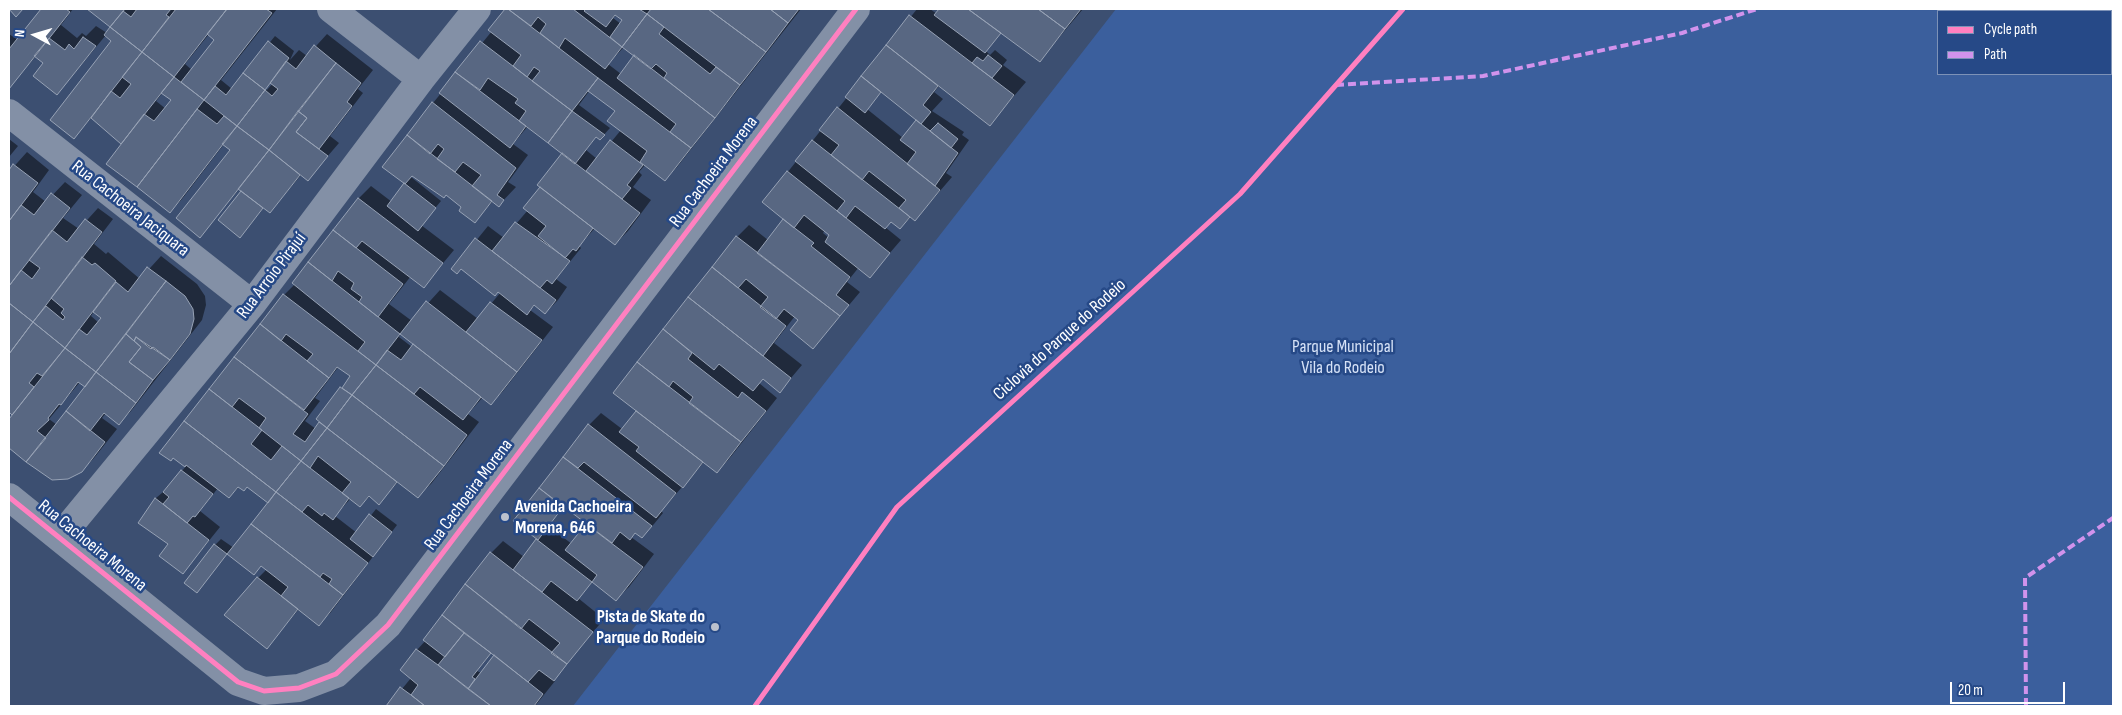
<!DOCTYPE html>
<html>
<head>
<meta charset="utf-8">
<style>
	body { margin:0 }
	#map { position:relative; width:2122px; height:715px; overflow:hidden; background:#3c4f71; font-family:"Sofia Sans Condensed",sans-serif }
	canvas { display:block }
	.frame { position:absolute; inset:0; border:10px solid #fff; pointer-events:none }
	.legend { position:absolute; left:1937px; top:10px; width:175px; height:65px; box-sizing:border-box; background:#264987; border:1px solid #7d92b7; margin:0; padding:6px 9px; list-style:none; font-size:15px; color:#fff }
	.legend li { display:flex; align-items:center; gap:10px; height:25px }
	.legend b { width:25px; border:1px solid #7d92b7 }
	.north { position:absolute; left:10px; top:10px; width:50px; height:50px; -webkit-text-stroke:4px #264987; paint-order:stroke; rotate:276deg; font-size:14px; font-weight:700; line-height:20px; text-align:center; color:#fff }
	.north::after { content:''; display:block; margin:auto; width:18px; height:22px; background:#fff; clip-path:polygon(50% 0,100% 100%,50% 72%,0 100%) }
	.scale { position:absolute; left:1950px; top:682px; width:115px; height:22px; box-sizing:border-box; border:2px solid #fff; border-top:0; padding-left:6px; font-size:15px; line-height:18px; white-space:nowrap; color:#fff; -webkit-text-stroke:4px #264987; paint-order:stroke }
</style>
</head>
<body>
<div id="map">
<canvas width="2122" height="715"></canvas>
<div class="frame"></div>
<ul class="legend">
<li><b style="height:6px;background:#ff80c0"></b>Cycle path</li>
<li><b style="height:6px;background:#d193ec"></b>Path</li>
</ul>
<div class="north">N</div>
<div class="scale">20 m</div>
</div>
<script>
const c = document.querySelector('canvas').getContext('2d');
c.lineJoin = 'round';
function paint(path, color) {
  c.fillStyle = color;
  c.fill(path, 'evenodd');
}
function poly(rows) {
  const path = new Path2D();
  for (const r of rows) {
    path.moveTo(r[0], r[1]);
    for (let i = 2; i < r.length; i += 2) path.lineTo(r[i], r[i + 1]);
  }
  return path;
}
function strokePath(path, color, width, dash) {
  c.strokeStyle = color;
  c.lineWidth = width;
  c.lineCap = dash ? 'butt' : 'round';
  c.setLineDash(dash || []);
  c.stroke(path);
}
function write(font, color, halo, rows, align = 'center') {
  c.font = font + ' "Sofia Sans Condensed",sans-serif';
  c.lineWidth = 5;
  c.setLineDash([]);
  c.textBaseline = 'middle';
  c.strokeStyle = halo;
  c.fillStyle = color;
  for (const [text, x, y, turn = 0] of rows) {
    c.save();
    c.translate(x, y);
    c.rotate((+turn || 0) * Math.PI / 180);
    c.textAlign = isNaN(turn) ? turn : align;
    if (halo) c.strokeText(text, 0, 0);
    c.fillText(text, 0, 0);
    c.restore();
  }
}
const green = poly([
	[1116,9,2113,9,2113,706,573,706],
	[1938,11,2111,11,2111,74,1938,74]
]);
const shadow = poly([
	[42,9,73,9,61,25,77,38,82,33,86,36,96,26,107,33,112,27,89,9,277,9,221,80,232,89,275,36,294,51,290,60,299,50,307,56,327,34,373,70,358,89,363,93,330,136,339,143,308,179,301,175,270,212,264,207,246,230,243,190,240,188,200,236,232,150,224,144,182,199,170,212,122,144,100,126,101,124,92,117,74,137,113,40,106,35,57,94,44,63,36,56,9,87,9,34,18,40],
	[209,34,216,39,192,70,185,64],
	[271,82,273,83,267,90,265,89],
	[163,92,173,100,166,109,156,101],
	[506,9,801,9,677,167,665,179,645,165,639,172,642,175,633,187,651,200,628,231,615,244,595,228,579,246,581,248,556,279,567,287,558,300,545,313,535,305,530,310,553,327,503,391,491,404,483,397,468,414,479,422,431,484,418,496,399,481,379,503,370,496,360,506,351,498,335,516,357,533,376,509,397,525,331,612,319,624,299,609,267,647,258,578,267,569,228,553,197,591,215,545,221,539,234,548,270,503,248,486,240,486,229,497,218,488,200,511,220,527,183,573,170,544,139,523,156,498,169,487,186,466,174,457,161,453,284,295,295,284,293,283,359,198,371,186,392,202,406,183,433,103,492,31,490,29],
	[617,14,624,20,621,24,613,18],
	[624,47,636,55,621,74,608,64],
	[590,90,617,111,621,130,597,159,586,150,597,136,600,139,610,128,579,105],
	[528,126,563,153,528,210,504,238,488,226,453,269,462,268,501,292,478,319,440,290,412,321,389,304,411,276,424,286,454,250,421,225,441,201,411,177,413,175,446,194,463,206,475,221,493,201,499,205,516,187,508,182,528,155,513,144],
	[401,333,415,344,412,347,399,337],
	[339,366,352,376,318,419,321,422,316,429,305,421,320,401,315,398],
	[917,9,930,9,937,14,941,9,1083,9,1040,60,1002,32,986,51,990,55,995,50,1007,60,1003,65,1026,82,990,124,940,85,934,92,943,99,932,111,964,132,962,135,969,140,946,173,952,177,915,220,911,217,900,228,891,221,885,227,901,240,870,276,859,267,847,282,860,292,813,348,800,319,795,316,774,343,802,365,780,391,764,378,759,383,777,398,729,459,717,472,704,462,661,511,663,513,654,524,642,536,636,532,631,537,654,554,629,587,616,599,593,581,578,598,604,619,553,680,555,681,535,706,388,706,411,678,417,650,426,640,491,553,503,541,524,557,538,539,515,521,589,425,601,413,622,429,638,410,614,393,737,237,749,225,768,240,785,219,764,202],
	[882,91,917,120,903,138,867,109],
	[825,230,831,235,829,238,823,233],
	[564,506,588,524,572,544,548,526],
	[492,652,495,655,481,673,477,671],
	[9,139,18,146,9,157],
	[27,152,49,170,33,192,46,202,65,182,82,195,63,218,79,229,98,208,113,219,94,244,106,254,108,252,140,279,161,256,197,284,205,296,206,305,202,320,131,411,119,423,106,413,102,418,117,429,94,458,81,471,52,479,9,446,9,421,14,414,9,410,9,172],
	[94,311,103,317,99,323,91,316],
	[80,382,87,387,57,425,49,419]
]);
const building = poly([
	[9,9,23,9,16,17,9,9],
	[41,9,66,9,70,12,9,89,9,49,41,9],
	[87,9,125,9,110,27,87,9],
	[137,9,171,9,166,15,169,17,142,52,110,27,123,11,131,17,137,9],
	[176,9,227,9,174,77,142,52,176,9],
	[227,9,266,9,272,13,204,100,181,82,214,40,207,34,227,9],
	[505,9,508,9,598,78,572,111,532,81,540,71,534,67,527,77,513,66,521,55,488,30,505,9],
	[508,9,573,9,622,47,605,69,565,38,559,48,540,33,546,24,538,17,531,26,508,9],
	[586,9,639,9,647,14,622,47,610,37,622,20,615,15,606,27,584,11,586,9],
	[651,9,708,9,766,52,740,85,647,14,651,9],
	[708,9,770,9,788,23,766,52,708,9],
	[770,9,799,9,788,23,770,9],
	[939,9,968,9,1001,33,985,53,934,15,939,9],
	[968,9,1038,9,1065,29,1040,62,968,9],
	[1038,9,1081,9,1065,29,1038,9],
	[647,14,664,27,659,34,710,74,716,67,740,85,715,118,664,78,667,73,656,64,651,69,622,47,647,14],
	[909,15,1014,95,990,126,886,45,909,15],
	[110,27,142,52,74,139,50,120,111,41,104,35,110,27],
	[83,37,96,46,57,95,33,76,43,63,34,56,49,38,65,50,69,44,74,49,83,37],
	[268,41,289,58,265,90,243,73,268,41],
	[480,41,572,111,548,143,519,121,526,111,515,103,518,99,488,78,480,90,455,72,480,41],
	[314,45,336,63,269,150,237,126,265,90,272,96,278,89,270,83,286,61,296,69,314,45],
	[886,45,938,86,923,105,931,112,921,124,861,76,886,45],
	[142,52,174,77,121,144,91,118,111,91,120,98,131,84,122,77,142,52],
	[634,55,715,118,691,148,670,132,676,124,617,78,634,55],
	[988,55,1002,66,992,78,972,63,977,57,983,61,988,55],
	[336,63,361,83,347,102,352,106,319,149,296,132,307,118,298,111,336,63],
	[455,72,526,126,510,148,439,93,455,72],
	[243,73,265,90,237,126,204,100,215,86,226,95,243,73],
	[861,76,881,92,865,113,845,97,861,76],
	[174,77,204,100,137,187,106,164,144,114,154,121,171,100,161,93,174,77],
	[598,78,691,148,665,181,640,162,647,151,607,121,615,111,588,91,598,78],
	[432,102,516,168,497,195,504,200,499,207,472,186,481,175,463,162,455,172,437,159,444,149,438,144,430,154,407,135,432,102],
	[837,107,940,190,915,221,899,208,906,200,869,171,862,180,831,155,839,145,819,130,837,107],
	[197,109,217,124,224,116,237,126,170,213,137,187,197,109],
	[298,111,307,118,296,132,328,156,308,181,269,150,298,111],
	[572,111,605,135,600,140,596,137,575,164,548,143,572,111],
	[916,120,958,153,935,186,907,164,916,152,900,140,916,120],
	[938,123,958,139,951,148,930,131,938,123],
	[237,126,269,150,200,238,176,218,230,150,222,144,237,126],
	[407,135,492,201,475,223,459,211,461,207,446,195,444,198,412,176,405,184,382,167,407,135],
	[610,140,643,165,627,185,631,188,622,199,586,171,610,140],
	[812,140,910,217,900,229,891,222,885,229,855,206,846,218,837,211,845,201,795,161,812,140],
	[269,150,300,175,270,213,238,189,269,150],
	[562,153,640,213,615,245,537,185,562,153],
	[13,164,38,183,9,221,9,170,13,164],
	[787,171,890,253,870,278,825,242,829,235,804,215,794,228,762,202,787,171],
	[404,183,436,208,418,231,387,206,404,183],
	[540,187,593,228,576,251,573,249,565,258,538,236,546,226,523,208,540,187],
	[241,191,263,208,240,238,218,220,241,191],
	[51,193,70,208,9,286,9,221,21,205,34,215,51,193],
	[358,198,443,263,424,288,362,241,356,248,333,230,358,198],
	[85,219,102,232,33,322,9,303,9,286,21,270,32,279,40,268,29,260,52,230,67,242,85,219],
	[783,219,814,243,811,246,850,277,836,295,849,305,840,316,757,253,783,219],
	[515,222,570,261,552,284,547,280,540,288,492,251,515,222],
	[333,230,403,284,378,317,359,302,362,297,351,289,354,283,338,271,332,281,308,262,333,230],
	[736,236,840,316,813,349,790,330,798,320,784,309,776,319,760,307,768,297,746,279,738,288,712,267,736,236],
	[475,238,556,300,545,314,534,305,527,315,498,292,495,296,461,269,457,274,451,269,475,238],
	[82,257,92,265,95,263,116,281,65,348,33,322,46,306,63,320,65,317,61,313,64,309,51,298,82,257],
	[308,262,400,334,376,365,358,351,365,342,292,283,308,262],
	[147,267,166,281,96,372,65,348,79,329,87,335,101,318,93,312,116,282,128,292,147,267],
	[712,267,786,326,763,356,688,297,712,267],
	[166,281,185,296,193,309,194,319,190,334,170,360,153,347,151,349,136,337,134,341,126,334,166,281],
	[283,294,376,365,352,395,342,388,350,376,337,367,329,378,307,361,313,354,286,334,281,341,260,324,283,294],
	[688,297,791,378,780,393,763,379,753,391,719,364,714,370,663,329,688,297],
	[426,301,517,372,491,405,400,334,426,301],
	[490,302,542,340,517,372,466,332,490,302],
	[9,303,33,322,9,354,9,303],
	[33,322,65,348,42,376,37,373,29,383,34,387,12,415,9,412,9,354,33,322],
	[260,324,329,378,304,410,234,357,260,324],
	[663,329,692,353,688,359,738,398,742,392,766,411,741,442,689,403,693,397,673,381,669,387,637,362,663,329],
	[126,334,141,347,129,362,153,380,136,403,96,372,126,334],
	[136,337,170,360,153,380,129,362,141,347,134,341,136,337],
	[413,344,481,397,463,420,420,387,414,394,376,365,387,350,401,360,413,344],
	[65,348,96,372,85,387,78,382,61,405,59,404,48,418,49,420,37,431,46,438,26,462,9,448,9,419,65,348],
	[234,357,308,414,293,434,305,442,319,422,327,428,301,461,259,428,266,418,239,398,232,407,209,389,234,357],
	[637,362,741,442,717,473,613,393,637,362],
	[376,365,467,435,444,466,352,395,376,365],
	[96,372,136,403,119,425,104,413,90,431,66,411,96,372],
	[340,387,352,395,327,428,316,419,340,387],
	[209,389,262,430,251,444,271,460,282,446,301,461,276,492,184,421,209,389],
	[352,395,444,466,418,498,327,428,352,395],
	[66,411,105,442,82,472,68,479,52,480,26,462,66,411],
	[636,411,703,462,683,488,636,451,639,447,619,432,636,411],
	[184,421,276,492,268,503,247,487,244,491,238,487,229,498,186,465,185,467,173,458,171,461,159,453,184,421],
	[588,424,676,493,656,518,584,462,578,468,563,457,588,424],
	[327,428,397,482,379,505,369,496,360,507,342,493,351,482,318,456,310,468,301,461,327,428],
	[563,457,652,526,642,538,635,533,630,540,620,532,612,543,539,488,563,457],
	[301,461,349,498,333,520,324,513,322,516,308,505,302,512,276,492,301,461],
	[181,470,213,494,195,517,193,516,187,523,163,504,169,497,163,492,181,470],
	[539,488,563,507,538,540,513,521,539,488],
	[276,492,368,563,343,595,329,584,332,579,323,573,320,577,251,524,276,492],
	[155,498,209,540,183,574,159,556,168,544,138,523,155,498],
	[369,514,392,532,373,557,350,539,369,514],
	[251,524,343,595,319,626,281,596,288,587,261,566,254,575,227,554,251,524],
	[586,524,643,567,616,601,592,582,597,575,565,550,586,524],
	[536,539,592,582,577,601,551,581,542,592,513,570,536,539],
	[214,544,227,554,197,593,184,583,214,544],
	[490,552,593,632,567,664,551,653,560,643,529,619,521,629,465,584,490,552],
	[257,577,298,609,267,649,224,615,257,577],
	[465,584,567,664,554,681,539,670,528,682,442,615,465,584],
	[442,615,464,633,445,657,423,640,442,615],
	[464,633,491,653,472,677,475,679,468,689,438,665,464,633],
	[416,649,438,665,491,706,425,706,411,695,418,685,400,670,416,649],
	[494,655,543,694,534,706,491,706,468,689,494,655],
	[400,687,411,695,425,706,386,706,400,687]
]);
const minor = poly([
	[331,9,421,79],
	[9,113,252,304],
	[9,497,238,682,264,691,299,688,336,674,388,625,856,9],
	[60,537,252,304,421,79,477,9]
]);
const quiet = poly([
	[1336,85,1483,76,1682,33,1757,9],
	[2026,706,2025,578,2113,518]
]);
const cycleway = poly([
	[9,497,238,682,264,691,299,688,336,674,388,625,856,9],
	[755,706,897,507,1240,194,1403,9]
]);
const markers = [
	[505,517,5,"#bbc1cd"],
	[715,627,5,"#bbc1cd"]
];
const streetNames = [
	["Rua Cachoeira Morena",714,172,-53],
	["Rua Cachoeira Jaciquara",130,209,38],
	["Rua Arroio Pirajuí",272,276,-53],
	["Ciclovia do Parque do Rodeio",1060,340,-42],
	["Rua Cachoeira Morena",469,495,-53],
	["Rua Cachoeira Morena",92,546,39]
];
const parkNames = [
	["Parque Municipal",1343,347],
	["Vila do Rodeio",1343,368]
];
const poiNames = [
	["Avenida Cachoeira",515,507],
	["Morena, 646",515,528],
	["Pista de Skate do",705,617,"right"],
	["Parque do Rodeio",705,638,"right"]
];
paint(green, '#3b5f9d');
paint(shadow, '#0007');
paint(building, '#586782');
strokePath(building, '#97a2b5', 1);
strokePath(minor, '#8390a6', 28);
strokePath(quiet, '#d193ec', 4, [8, 4]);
strokePath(cycleway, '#ff80c0', 5);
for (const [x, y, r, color] of markers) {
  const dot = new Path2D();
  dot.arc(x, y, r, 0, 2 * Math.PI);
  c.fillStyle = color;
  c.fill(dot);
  strokePath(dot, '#264987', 2);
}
write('18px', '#fff', '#264987', streetNames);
write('18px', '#d6e2f7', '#264987', parkNames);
write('bold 18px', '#fff', '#264987', poiNames, 'left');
</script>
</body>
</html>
